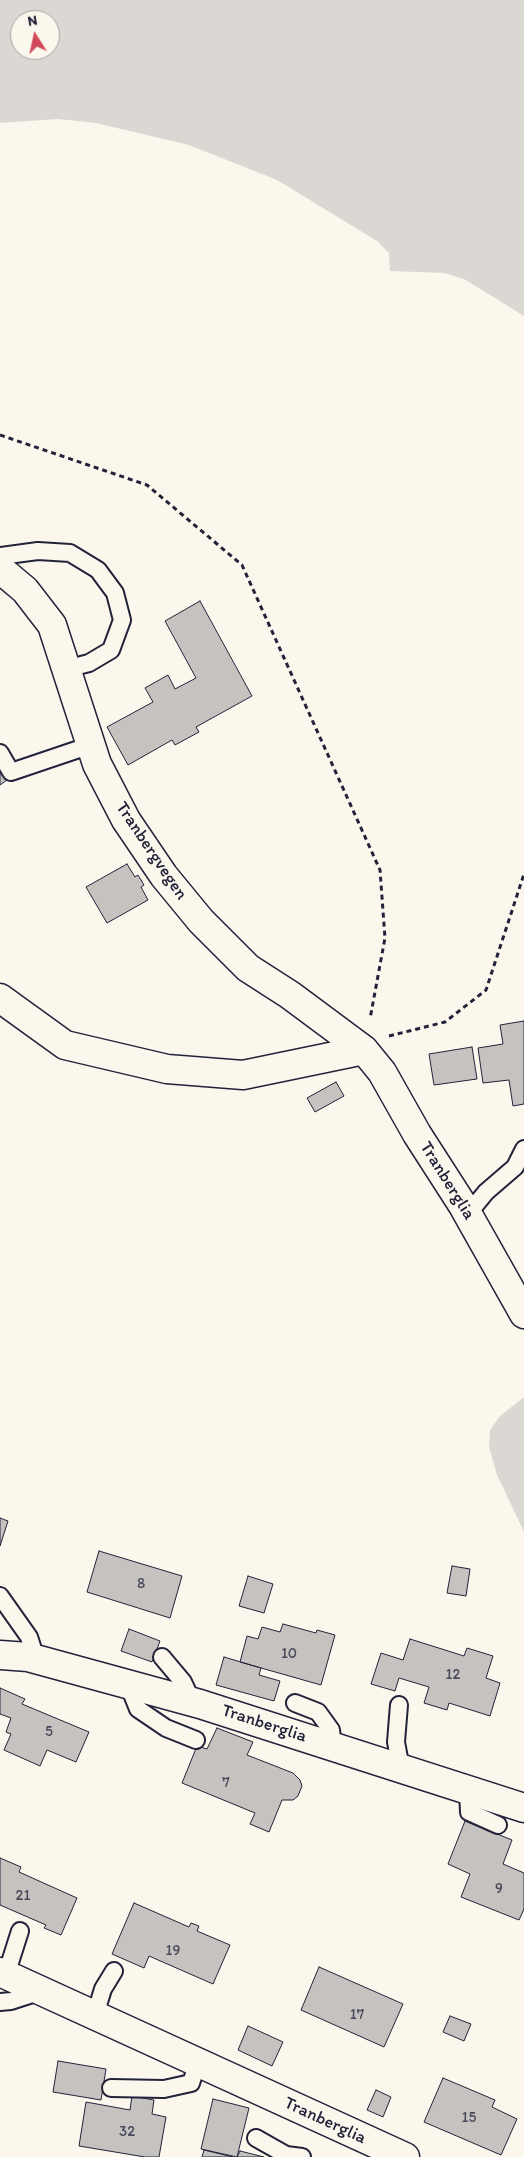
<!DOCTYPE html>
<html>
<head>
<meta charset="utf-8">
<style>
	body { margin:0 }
	#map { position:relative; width:524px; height:2157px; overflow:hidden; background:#fbf7ec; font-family:Itim,sans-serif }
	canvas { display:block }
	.north { position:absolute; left:10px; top:10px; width:50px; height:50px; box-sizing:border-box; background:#fbf7ec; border:1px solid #a4a2a5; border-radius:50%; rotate:350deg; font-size:14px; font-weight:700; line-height:20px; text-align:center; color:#22223b }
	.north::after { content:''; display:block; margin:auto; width:18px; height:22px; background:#d1495b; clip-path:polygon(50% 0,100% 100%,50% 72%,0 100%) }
</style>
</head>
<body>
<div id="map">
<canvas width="524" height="2157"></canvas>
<div class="north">N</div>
</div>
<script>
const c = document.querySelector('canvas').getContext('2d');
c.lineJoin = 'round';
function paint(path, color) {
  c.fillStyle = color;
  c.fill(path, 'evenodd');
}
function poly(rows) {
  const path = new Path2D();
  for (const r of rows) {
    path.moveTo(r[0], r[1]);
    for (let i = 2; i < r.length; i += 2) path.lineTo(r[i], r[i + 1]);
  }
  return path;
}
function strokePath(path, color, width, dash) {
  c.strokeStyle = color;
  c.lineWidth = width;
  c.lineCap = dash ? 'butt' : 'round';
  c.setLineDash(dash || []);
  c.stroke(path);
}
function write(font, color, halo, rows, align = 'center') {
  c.font = font + ' Itim,sans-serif';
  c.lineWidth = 4;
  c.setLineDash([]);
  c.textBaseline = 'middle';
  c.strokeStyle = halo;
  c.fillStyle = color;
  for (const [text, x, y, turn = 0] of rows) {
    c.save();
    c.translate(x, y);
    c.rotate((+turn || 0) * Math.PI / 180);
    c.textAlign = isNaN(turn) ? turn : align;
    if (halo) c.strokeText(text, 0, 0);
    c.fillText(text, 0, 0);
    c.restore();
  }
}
const green = poly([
	[0,0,524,0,524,316,464,279,444,273,390,271,389,253,377,241,277,180,189,145,96,123,58,119,0,123],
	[20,20,50,20,50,50,20,50],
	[524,1397,524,1532,497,1475,489,1447,490,1430,500,1416]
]);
const building = poly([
	[200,601,252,696,196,727,199,732,175,745,172,740,128,765,107,727,153,702,145,688,168,675,175,689,196,678,165,621,200,601],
	[0,769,7,780,0,785,0,769],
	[127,864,135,877,138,875,144,885,141,887,148,900,107,923,86,887,127,864],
	[524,1021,524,1104,513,1106,509,1080,483,1083,478,1048,503,1044,500,1025,524,1021],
	[472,1047,477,1079,434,1085,429,1054,472,1047],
	[336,1082,344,1096,315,1112,307,1098,336,1082],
	[0,1518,8,1521,0,1546,0,1518],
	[99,1551,182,1576,170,1618,87,1592,99,1551],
	[452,1566,470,1569,466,1596,447,1593,452,1566],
	[248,1576,273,1584,264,1613,239,1606,248,1576],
	[283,1624,316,1633,317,1630,335,1635,321,1685,240,1662,247,1636,258,1639,262,1627,280,1632,283,1624],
	[129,1629,160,1641,152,1662,121,1651,129,1629],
	[410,1639,464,1656,467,1648,493,1656,486,1678,500,1683,490,1716,449,1703,447,1710,424,1703,429,1687,399,1678,395,1691,371,1684,381,1653,403,1660,410,1639],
	[224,1657,261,1668,259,1675,280,1681,274,1701,216,1685,224,1657],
	[0,1688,25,1699,22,1704,89,1732,76,1762,47,1750,40,1766,4,1750,11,1734,6,1732,11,1718,0,1714,0,1688],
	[217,1728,253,1742,247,1755,293,1773,300,1780,302,1786,298,1796,293,1800,282,1800,269,1832,250,1824,255,1813,182,1783,197,1746,207,1749,217,1728],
	[465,1821,512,1840,503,1864,524,1873,524,1909,519,1920,461,1897,470,1874,448,1864,465,1821],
	[0,1858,21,1867,19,1872,77,1898,61,1935,44,1928,46,1925,0,1905,0,1858],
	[134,1903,189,1927,191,1923,199,1926,197,1931,230,1945,213,1984,149,1956,144,1968,112,1954,134,1903],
	[319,1967,403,2004,384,2047,301,2010,319,1967],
	[450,2016,471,2024,464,2041,443,2032,450,2016],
	[248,2026,283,2042,272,2066,238,2050,248,2026],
	[58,2061,106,2069,101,2100,53,2092,58,2061],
	[443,2078,495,2100,492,2107,517,2119,501,2155,424,2122,443,2078],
	[376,2090,391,2097,383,2117,367,2110,376,2090],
	[132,2096,154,2100,152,2114,166,2117,159,2157,145,2157,79,2146,86,2102,130,2110,132,2096],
	[213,2099,249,2108,237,2157,201,2149,213,2099],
	[204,2150,233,2157,202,2157,204,2150],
	[240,2151,264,2157,237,2157,240,2151]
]);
const path = poly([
	[0,435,147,485,242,565,380,870,385,938,370,1019],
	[389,1036,445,1022,486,990,524,874]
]);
const lane = poly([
	[0,556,38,551,70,553,98,570,115,593,122,620,111,650,89,663,66,669],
	[0,753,11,772,91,745],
	[468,1214,486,1192,515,1167,524,1149],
	[0,1596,29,1637,36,1659],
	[162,1657,183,1682,192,1701],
	[128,1684,138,1709,166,1728,196,1740],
	[295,1703,318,1712,331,1730,333,1747],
	[399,1705,396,1742,401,1769],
	[468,1791,469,1812,498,1825],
	[6,1975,20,1931],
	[0,2002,11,2001,42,1991],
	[95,2015,103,1989,114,1971],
	[111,2088,164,2089,191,2083,198,2062],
	[256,2138,286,2155,302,2157]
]);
const street = poly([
	[0,569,25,590,52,625,97,764,126,820,164,876,201,921,248,968,290,995,364,1050,382,1072,417,1134,462,1204,524,1314],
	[0,998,65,1045,167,1069,243,1075,364,1050],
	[0,1655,28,1657,200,1704,524,1808],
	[0,1972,405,2157]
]);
const numberNames = [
	["8",141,1584],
	["10",289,1654],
	["12",453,1675],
	["5",49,1732],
	["7",226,1783],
	["9",499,1889],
	["21",23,1896],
	["19",173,1951],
	["17",357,2015],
	["15",469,2118],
	["32",127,2132]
];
const streetNames = [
	["Tranbergvegen",151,851,56],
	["Tranberglia",447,1181,58],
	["Tranberglia",264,1724,18],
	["Tranberglia",325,2121,25]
];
paint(green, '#dbd8d3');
paint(building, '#c6c2c0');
strokePath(building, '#22223b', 1);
strokePath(lane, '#22223b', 20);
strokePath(street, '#22223b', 31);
strokePath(path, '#22223b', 3, [5, 4]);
strokePath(lane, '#fbf7ec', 16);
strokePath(street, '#fbf7ec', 28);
write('15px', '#4b4a5c', null, numberNames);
write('18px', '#22223b', '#fbf7ec', streetNames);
</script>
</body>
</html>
